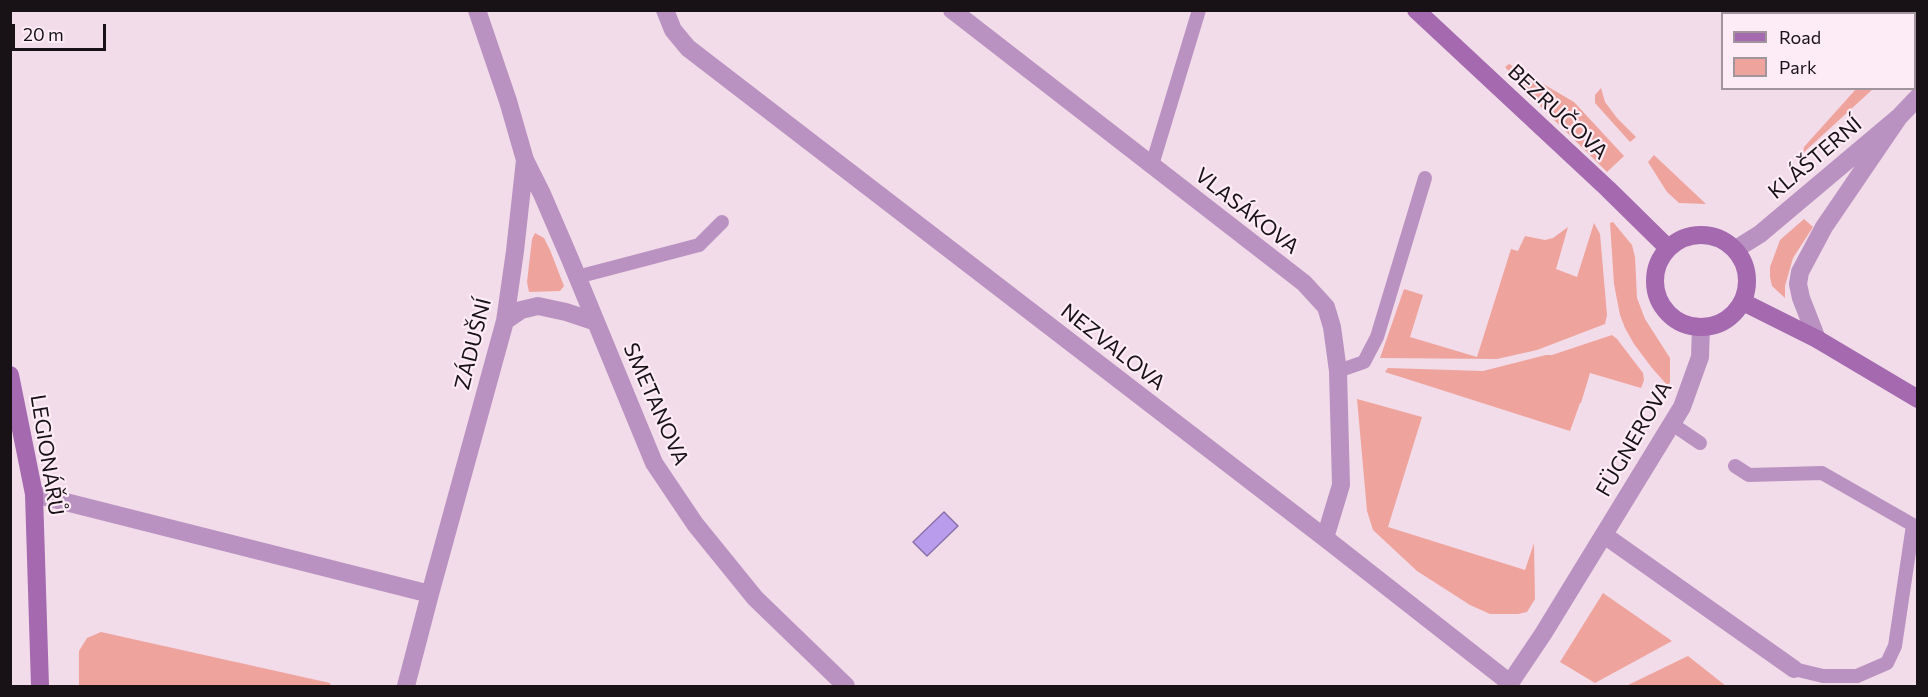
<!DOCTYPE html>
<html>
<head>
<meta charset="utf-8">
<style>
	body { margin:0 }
	#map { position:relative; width:1928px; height:697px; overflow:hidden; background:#f2dce9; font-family:Commissioner,sans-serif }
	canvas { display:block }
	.frame { position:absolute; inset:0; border:12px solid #181116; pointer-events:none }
	.legend { position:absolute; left:1721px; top:12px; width:195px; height:78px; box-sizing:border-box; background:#fdebf5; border:2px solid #a1949c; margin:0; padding:8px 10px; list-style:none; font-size:18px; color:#181116 }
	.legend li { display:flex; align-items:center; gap:12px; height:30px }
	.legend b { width:30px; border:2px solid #a1949c }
	.scale { position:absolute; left:12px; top:24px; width:94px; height:27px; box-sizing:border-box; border:3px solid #181116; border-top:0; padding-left:8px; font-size:18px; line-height:21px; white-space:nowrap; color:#181116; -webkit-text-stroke:4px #fdebf5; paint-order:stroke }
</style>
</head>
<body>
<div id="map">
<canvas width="1928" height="697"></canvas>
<div class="frame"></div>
<ul class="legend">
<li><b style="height:8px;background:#a469af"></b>Road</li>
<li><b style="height:16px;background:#efa39d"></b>Park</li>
</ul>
<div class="scale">20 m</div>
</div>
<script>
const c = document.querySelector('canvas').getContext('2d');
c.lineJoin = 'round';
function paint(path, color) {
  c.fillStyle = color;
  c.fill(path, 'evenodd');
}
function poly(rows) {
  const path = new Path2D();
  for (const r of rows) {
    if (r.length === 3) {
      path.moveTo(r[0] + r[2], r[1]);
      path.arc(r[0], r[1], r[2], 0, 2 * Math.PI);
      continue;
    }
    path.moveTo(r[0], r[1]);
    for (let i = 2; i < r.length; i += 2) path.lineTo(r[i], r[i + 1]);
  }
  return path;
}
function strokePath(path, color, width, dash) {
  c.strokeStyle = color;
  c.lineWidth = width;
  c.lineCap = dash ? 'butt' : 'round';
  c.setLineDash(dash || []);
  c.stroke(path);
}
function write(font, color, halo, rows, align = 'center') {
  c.font = font + ' Commissioner,sans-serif';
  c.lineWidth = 4.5;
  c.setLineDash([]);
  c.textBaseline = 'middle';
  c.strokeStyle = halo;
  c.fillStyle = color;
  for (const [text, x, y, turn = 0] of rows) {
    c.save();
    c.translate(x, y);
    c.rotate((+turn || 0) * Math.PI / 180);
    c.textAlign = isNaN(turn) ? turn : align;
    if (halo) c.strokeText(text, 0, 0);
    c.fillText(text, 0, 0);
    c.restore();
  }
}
const green = poly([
	[1509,64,1574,102,1624,156,1607,172,1541,107,1505,67],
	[1601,88,1605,102,1617,118,1636,137,1630,142,1595,103,1595,95],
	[1856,89,1873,89,1803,153,1804,147],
	[1654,155,1706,204,1679,203,1667,192,1648,162],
	[1804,219,1813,227,1793,258,1785,286,1785,298,1772,286,1770,277,1770,267,1780,240],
	[1613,222,1632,245,1635,257,1637,298,1645,319,1670,358,1670,382,1668,386,1652,368,1634,344,1625,328,1620,315,1614,284,1610,223],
	[1594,223,1600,234,1607,315,1605,324,1537,350,1497,359,1380,358,1404,289,1423,295,1410,337,1477,357,1511,249,1518,251,1525,236,1545,240,1553,238,1568,227,1556,269,1577,277],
	[535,233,544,238,550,250,564,286,560,291,529,292,527,282,532,239],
	[1612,335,1617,339,1643,373,1644,380,1641,388,1590,373,1581,403,1580,403,1570,431,1385,372,1388,368,1483,371,1546,355,1552,355],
	[1357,399,1422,417,1388,527,1525,570,1534,543,1535,599,1527,612,1518,614,1490,614,1470,605,1417,571,1373,530,1367,511],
	[1603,593,1672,641,1595,683,1560,662],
	[101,632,330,683,331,686,79,686,79,651,87,638],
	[1688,656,1726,686,1626,686]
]);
const water = poly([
	[944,512,958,526,927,556,913,542,944,512]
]);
const lane = poly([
	[1152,165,1199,10],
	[577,277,699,245,722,222],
	[1338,371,1364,362,1377,337,1425,178],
	[1672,424,1700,443],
	[1735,466,1749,475,1822,473,1913,525,1895,646,1887,663,1857,676,1823,676,1794,669]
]);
const street = poly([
	[665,10,673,30,688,48,1325,538,1510,683],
	[952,10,1304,283,1326,307,1332,327,1338,371,1341,485,1325,538],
	[525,160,542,194,570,259,654,463,695,524,755,598,846,686],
	[1736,249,1760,234,1899,117,1918,97],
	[505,321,521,310,538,306,566,312,596,322],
	[1817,339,1801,298,1798,284,1800,272,1824,227,1899,117],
	[34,494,430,594],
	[1604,535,1794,669],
	[406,686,430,594,505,321,515,251,525,160,508,101,477,10],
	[1508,686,1543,634,1682,407,1700,357,1701,327]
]);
const secondary = poly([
	[1416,10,1608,189,1668,248],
	[1701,281,46],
	[1743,302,1817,339,1918,399],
	[10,375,34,494,40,686]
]);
const streetNames = [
	["BEZRUČOVA",1558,112,43],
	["KLÁŠTERNÍ",1815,158,-40],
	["VLASÁKOVA",1247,211,38],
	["ZÁDUŠNÍ",473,344,-76],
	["NEZVALOVA",1113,347,38],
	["SMETANOVA",656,404,66],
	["FÜGNEROVA",1634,439,-60],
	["LEGIONÁŘŮ",47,455,81]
];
paint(green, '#efa39d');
paint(water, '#ba9ced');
strokePath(water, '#8972ac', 1.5);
strokePath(lane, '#ba92c1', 14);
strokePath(street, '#ba92c1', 18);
strokePath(secondary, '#a469af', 18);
write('21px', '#181116', '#fdebf5', streetNames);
</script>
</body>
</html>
